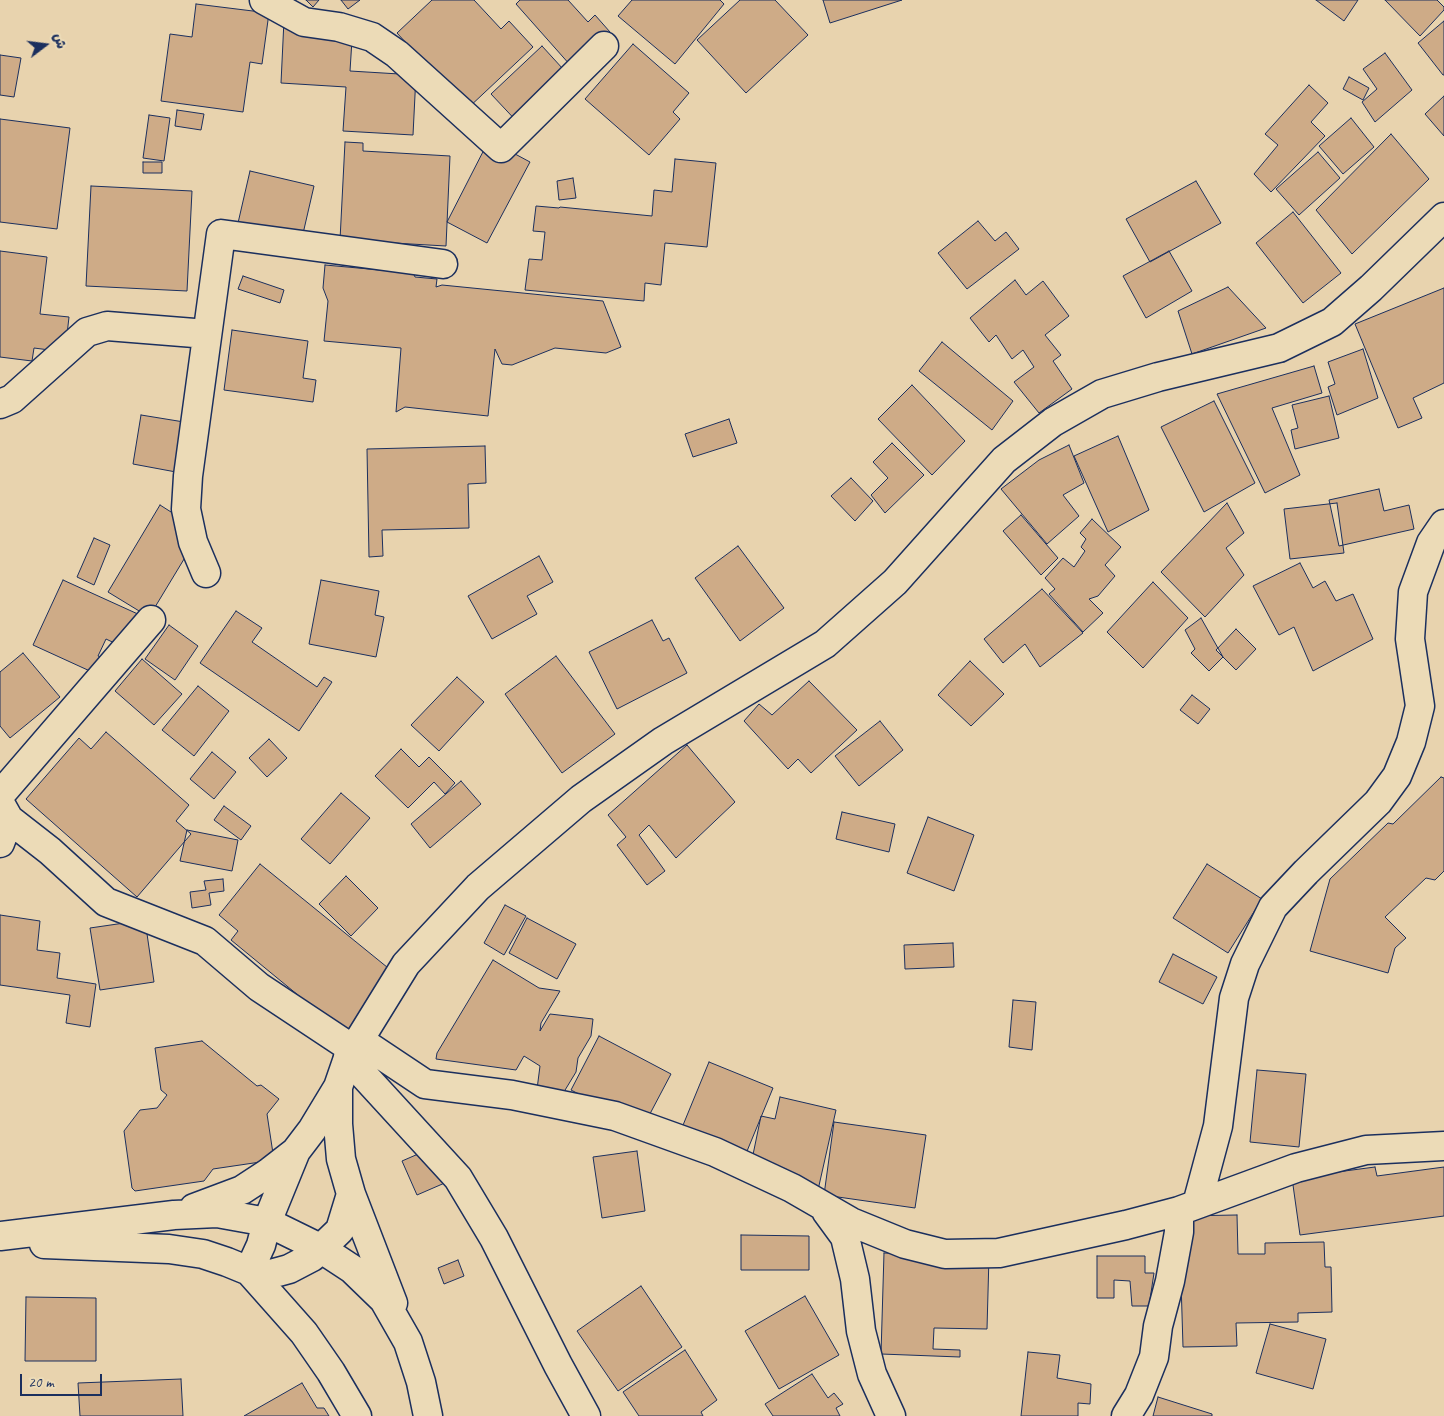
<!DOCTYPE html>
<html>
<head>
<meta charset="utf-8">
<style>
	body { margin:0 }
	#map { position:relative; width:1444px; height:1416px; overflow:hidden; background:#e8d3ae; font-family:Caveat,"Playpen Sans Arabic",sans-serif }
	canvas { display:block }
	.north { position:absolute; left:20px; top:20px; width:50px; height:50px; -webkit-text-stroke:4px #ecdbb7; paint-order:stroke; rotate:75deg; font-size:14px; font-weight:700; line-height:20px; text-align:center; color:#1b2f5e }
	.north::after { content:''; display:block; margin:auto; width:18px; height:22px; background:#1b2f5e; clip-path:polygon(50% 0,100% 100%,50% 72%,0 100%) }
	.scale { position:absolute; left:20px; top:1374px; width:82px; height:22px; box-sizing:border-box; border:2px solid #1b2f5e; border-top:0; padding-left:6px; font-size:15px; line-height:18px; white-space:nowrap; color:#1b2f5e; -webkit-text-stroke:4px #ecdbb7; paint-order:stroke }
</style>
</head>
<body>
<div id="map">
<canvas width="1444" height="1416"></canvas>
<div class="north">ش</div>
<div class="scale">20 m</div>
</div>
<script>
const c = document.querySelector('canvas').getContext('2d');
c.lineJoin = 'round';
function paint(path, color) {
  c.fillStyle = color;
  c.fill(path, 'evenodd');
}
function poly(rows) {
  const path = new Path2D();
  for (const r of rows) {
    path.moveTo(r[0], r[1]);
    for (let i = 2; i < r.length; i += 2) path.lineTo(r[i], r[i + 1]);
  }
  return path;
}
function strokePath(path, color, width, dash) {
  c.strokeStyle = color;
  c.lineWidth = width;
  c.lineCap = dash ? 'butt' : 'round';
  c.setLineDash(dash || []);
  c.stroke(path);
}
const building = poly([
	[306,0,319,0,313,7,306,0],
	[341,0,360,0,348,9,341,0],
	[432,0,474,0,501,29,509,21,533,47,467,109,397,33,432,0],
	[520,0,568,0,588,22,595,15,610,32,571,66,516,4,520,0],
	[632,0,720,0,724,4,675,64,618,16,632,0],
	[740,0,775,0,808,35,746,93,697,40,740,0],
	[823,0,902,0,830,23,823,0],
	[1316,0,1358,0,1344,21,1316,0],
	[1385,0,1437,0,1444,7,1444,10,1420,36,1385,0],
	[196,4,269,13,262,64,250,62,243,112,161,101,170,34,192,37,196,4],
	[284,20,353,24,350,71,416,75,413,135,343,131,346,87,281,83,284,20],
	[1444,21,1444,75,1443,75,1418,43,1444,21],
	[633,44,689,93,673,112,680,119,649,155,585,99,633,44],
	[542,46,563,69,522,127,491,94,542,46],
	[1385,53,1412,90,1375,122,1362,102,1377,89,1363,69,1385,53],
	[0,55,21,58,14,97,0,95,0,55],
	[1349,77,1369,88,1363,100,1343,89,1349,77],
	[1309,85,1328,103,1311,122,1325,136,1271,192,1254,174,1278,145,1265,134,1309,85],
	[1444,96,1444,136,1425,114,1444,96],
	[177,110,204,114,201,130,175,126,177,110],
	[149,115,170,118,164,161,143,158,149,115],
	[1351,118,1374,147,1343,174,1319,146,1351,118],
	[0,119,70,128,57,229,0,222,0,119],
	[1391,134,1429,179,1352,254,1316,210,1391,134],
	[489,140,530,162,487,243,447,222,489,140],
	[345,142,363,143,363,151,450,156,446,246,340,240,345,142],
	[1318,152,1340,178,1299,215,1276,189,1318,152],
	[675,159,716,163,707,247,665,243,661,285,645,283,644,301,525,290,529,259,542,260,545,232,533,231,536,206,559,208,560,207,652,216,654,190,672,192,675,159],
	[143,162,162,162,162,173,143,173,143,162],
	[250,171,314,186,302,238,238,223,250,171],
	[573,178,576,198,559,200,557,181,573,178],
	[1196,181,1221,223,1150,262,1126,219,1196,181],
	[91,186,192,191,187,291,86,286,91,186],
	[1293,212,1341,273,1303,303,1256,243,1293,212],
	[978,221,995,241,1006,232,1019,249,967,289,938,253,978,221],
	[0,251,47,257,40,314,69,317,65,352,34,348,32,361,0,357,0,251],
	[1169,251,1192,291,1146,318,1123,276,1169,251],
	[325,265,391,271,412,270,415,277,437,279,436,287,442,285,603,301,621,347,606,353,555,348,512,365,502,364,495,349,488,416,405,407,396,412,401,348,324,341,328,301,323,288,325,265],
	[243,276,284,290,280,303,238,289,243,276],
	[1015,280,1026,295,1043,281,1069,316,1045,335,1061,355,1053,361,1072,389,1039,413,1014,382,1034,367,1023,350,1012,359,996,335,989,342,970,318,1015,280],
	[1228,287,1266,328,1192,354,1178,311,1228,287],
	[1444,288,1444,383,1413,398,1422,418,1398,428,1355,324,1444,288],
	[232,330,308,341,303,378,316,380,313,402,224,390,232,330],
	[942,342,1013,401,992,430,919,371,942,342],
	[1363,349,1378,398,1337,415,1328,387,1335,384,1328,362,1363,349],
	[1314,366,1322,393,1272,408,1300,475,1265,493,1217,394,1314,366],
	[912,385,965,441,932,475,878,419,912,385],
	[1329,396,1339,438,1295,449,1291,430,1298,428,1292,405,1329,396],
	[1214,401,1255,483,1204,512,1161,427,1214,401],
	[141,415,184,422,176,472,133,464,141,415],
	[729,419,737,443,693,457,685,434,729,419],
	[1118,436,1149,510,1108,532,1074,456,1118,436],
	[892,443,924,475,885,513,871,495,888,478,873,462,892,443],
	[1069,445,1084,483,1063,495,1079,516,1047,544,1001,489,1039,460,1069,445],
	[485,446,486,483,468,484,469,528,382,530,383,556,369,557,367,449,485,446],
	[851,478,873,501,855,521,831,496,851,478],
	[1379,489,1384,511,1409,505,1414,529,1339,546,1329,500,1379,489],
	[1227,503,1244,533,1226,548,1244,575,1205,617,1161,572,1227,503],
	[1337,503,1344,553,1290,559,1284,509,1337,503],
	[160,505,201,531,149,617,108,592,160,505],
	[1021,515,1058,558,1041,575,1003,531,1021,515],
	[1092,519,1121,547,1105,565,1115,576,1098,596,1089,599,1103,613,1083,632,1049,594,1055,589,1045,578,1063,558,1074,567,1085,551,1081,547,1086,539,1080,533,1092,519],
	[94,538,110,545,94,585,77,577,94,538],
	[738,546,784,608,740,641,695,578,738,546],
	[539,556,553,582,527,596,537,614,492,639,468,596,539,556],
	[1300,563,1313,588,1325,581,1336,601,1353,594,1373,639,1313,671,1294,627,1279,635,1253,586,1300,563],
	[63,580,140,615,125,648,106,639,98,656,110,661,103,677,33,645,63,580],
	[321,580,379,591,375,615,384,617,376,657,309,644,321,580],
	[1153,582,1188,618,1143,668,1107,632,1153,582],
	[1042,589,1083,633,1040,667,1025,644,1003,663,984,639,1042,589],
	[236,611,262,628,252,642,317,687,324,677,332,682,299,731,200,663,236,611],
	[1201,618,1223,657,1209,671,1191,653,1195,649,1185,630,1201,618],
	[652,620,663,641,669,638,687,673,617,709,589,652,652,620],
	[169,625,198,646,175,680,145,659,169,625],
	[1236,629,1256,649,1236,670,1216,650,1236,629],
	[23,653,60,697,10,738,0,726,0,672,23,653],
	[556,656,615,734,562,773,505,694,556,656],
	[142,659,182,694,154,725,115,691,142,659],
	[970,661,1004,694,971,726,938,695,970,661],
	[457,677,484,702,439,751,411,725,457,677],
	[809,681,857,730,811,773,798,759,788,769,744,721,759,704,772,715,809,681],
	[198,686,229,711,194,756,162,730,198,686],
	[1192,695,1210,709,1198,724,1180,710,1192,695],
	[880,721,903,750,859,786,835,756,880,721],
	[106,732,189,805,176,821,191,834,137,897,26,799,79,738,91,749,106,732],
	[269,739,287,758,267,777,249,758,269,739],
	[687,745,735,802,676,858,649,825,639,835,665,871,647,885,617,845,626,837,608,815,687,745],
	[401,749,419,767,429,757,455,783,445,794,434,782,408,808,375,776,401,749],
	[212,752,236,772,214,799,190,779,212,752],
	[1441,777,1444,778,1444,871,1435,880,1426,878,1385,917,1406,938,1395,948,1388,973,1310,951,1330,879,1388,823,1393,824,1441,777],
	[461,781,481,804,430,848,411,824,461,781],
	[341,793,370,818,330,864,301,839,341,793],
	[224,806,251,826,241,840,214,820,224,806],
	[842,812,895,824,889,852,836,839,842,812],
	[928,817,974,835,954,891,907,873,928,817],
	[187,830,238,840,232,871,180,861,187,830],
	[260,864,398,976,349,1037,231,940,238,931,219,915,260,864],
	[1207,864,1262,899,1228,953,1173,918,1207,864],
	[346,876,378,908,351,936,319,904,346,876],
	[223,879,224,891,209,893,211,905,192,908,190,892,206,890,204,881,223,879],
	[505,905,526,916,504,955,484,943,505,905],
	[0,915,40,921,37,950,60,953,57,978,96,984,90,1027,66,1023,70,995,0,985,0,915],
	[527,918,576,944,557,979,509,953,527,918],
	[145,920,154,982,100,990,90,928,145,920],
	[953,943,954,967,905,969,904,945,953,943],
	[1173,954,1217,977,1203,1004,1159,982,1173,954],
	[493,960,539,988,560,991,541,1023,540,1031,550,1014,593,1019,591,1036,578,1058,576,1072,559,1100,536,1097,540,1066,524,1056,516,1070,436,1059,437,1053,493,960],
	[1013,1000,1036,1002,1032,1050,1009,1047,1013,1000],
	[599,1036,671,1074,643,1127,571,1090,599,1036],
	[202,1041,257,1086,261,1085,279,1099,267,1114,274,1160,213,1169,204,1181,135,1191,132,1188,124,1131,140,1110,157,1108,167,1095,161,1090,155,1048,202,1041],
	[709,1062,773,1088,745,1156,681,1130,709,1062],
	[1257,1070,1306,1074,1299,1147,1250,1142,1257,1070],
	[780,1097,836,1110,818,1190,749,1174,761,1116,775,1119,780,1097],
	[834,1122,926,1135,915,1208,824,1195,834,1122],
	[432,1148,447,1182,417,1195,402,1161,432,1148],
	[637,1151,645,1211,602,1218,593,1157,637,1151],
	[1375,1167,1377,1176,1444,1167,1444,1216,1300,1235,1292,1178,1375,1167],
	[1237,1215,1238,1254,1265,1254,1265,1243,1324,1242,1325,1267,1331,1267,1332,1312,1298,1313,1298,1322,1236,1323,1237,1346,1183,1347,1179,1216,1237,1215],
	[741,1235,809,1236,809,1270,741,1270,741,1235],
	[884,1253,989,1256,987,1329,934,1328,933,1349,960,1350,960,1357,881,1354,884,1253],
	[1097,1256,1145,1256,1145,1273,1154,1273,1149,1306,1132,1306,1130,1281,1114,1280,1114,1298,1097,1298,1097,1256],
	[458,1260,464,1276,444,1284,438,1268,458,1260],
	[641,1286,682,1347,618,1391,577,1331,641,1286],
	[805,1296,839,1355,779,1389,745,1331,805,1296],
	[26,1297,96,1298,96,1361,25,1361,26,1297],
	[1270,1324,1326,1339,1313,1389,1256,1373,1270,1324],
	[685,1350,717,1400,701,1412,703,1416,639,1416,623,1392,685,1350],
	[1028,1352,1060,1355,1057,1378,1091,1384,1090,1404,1078,1403,1078,1416,1021,1416,1028,1352],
	[812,1374,828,1398,834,1393,843,1404,836,1408,840,1416,773,1416,765,1404,812,1374],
	[181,1379,183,1416,80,1416,78,1383,181,1379],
	[302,1383,317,1408,324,1408,329,1416,244,1416,302,1383],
	[1158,1397,1212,1414,1212,1416,1153,1416,1158,1397]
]);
const minor = poly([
	[264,0,304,22,339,27,372,37,397,54,501,148,604,46],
	[0,404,12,399,87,332,107,326,207,334],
	[206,573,193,542,186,509,188,476,221,234,443,264],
	[0,795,151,620],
	[0,803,9,819,50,851,106,902,205,941,259,987,354,1050],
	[0,843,9,819],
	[359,1040,425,1084,512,1095,615,1116,715,1152,792,1188,851,1222,905,1244,945,1254,999,1253,1126,1225,1179,1211,1296,1168,1366,1150,1444,1146],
	[348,1058,458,1178,494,1238,558,1365,586,1416],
	[1197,1204,1218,1126,1234,998,1245,964,1273,907,1306,872,1378,802,1397,776,1411,742,1420,706,1410,639,1413,592,1431,543,1444,524],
	[826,1211,845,1237,855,1279,861,1331,872,1374,891,1416],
	[1126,1416,1139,1395,1154,1357,1158,1326,1170,1281,1179,1232,1179,1211]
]);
const secondary = poly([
	[338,1088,338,1124,341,1159,351,1194,393,1303],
	[194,1208,242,1190,268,1173,295,1152],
	[0,1236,174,1215,217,1213,267,1222,320,1248,352,1269,384,1300,408,1342,421,1382,428,1416],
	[44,1244,169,1249,203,1254,227,1262,249,1271,304,1333,331,1372,357,1416],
	[249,1271,261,1245,267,1222,296,1151,312,1130,338,1087,348,1058,406,964,478,887,581,799,663,741,825,644,895,582,1004,460,1053,422,1102,394,1158,377,1279,348,1332,322,1371,288,1444,217],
	[256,1278,289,1269,312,1257,340,1230,351,1194]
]);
paint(building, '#ceab87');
strokePath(building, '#1b2f5e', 1);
strokePath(minor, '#1b2f5e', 31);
strokePath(secondary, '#1b2f5e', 31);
strokePath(minor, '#ecdbb7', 28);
strokePath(secondary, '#ecdbb7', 28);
</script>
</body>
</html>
